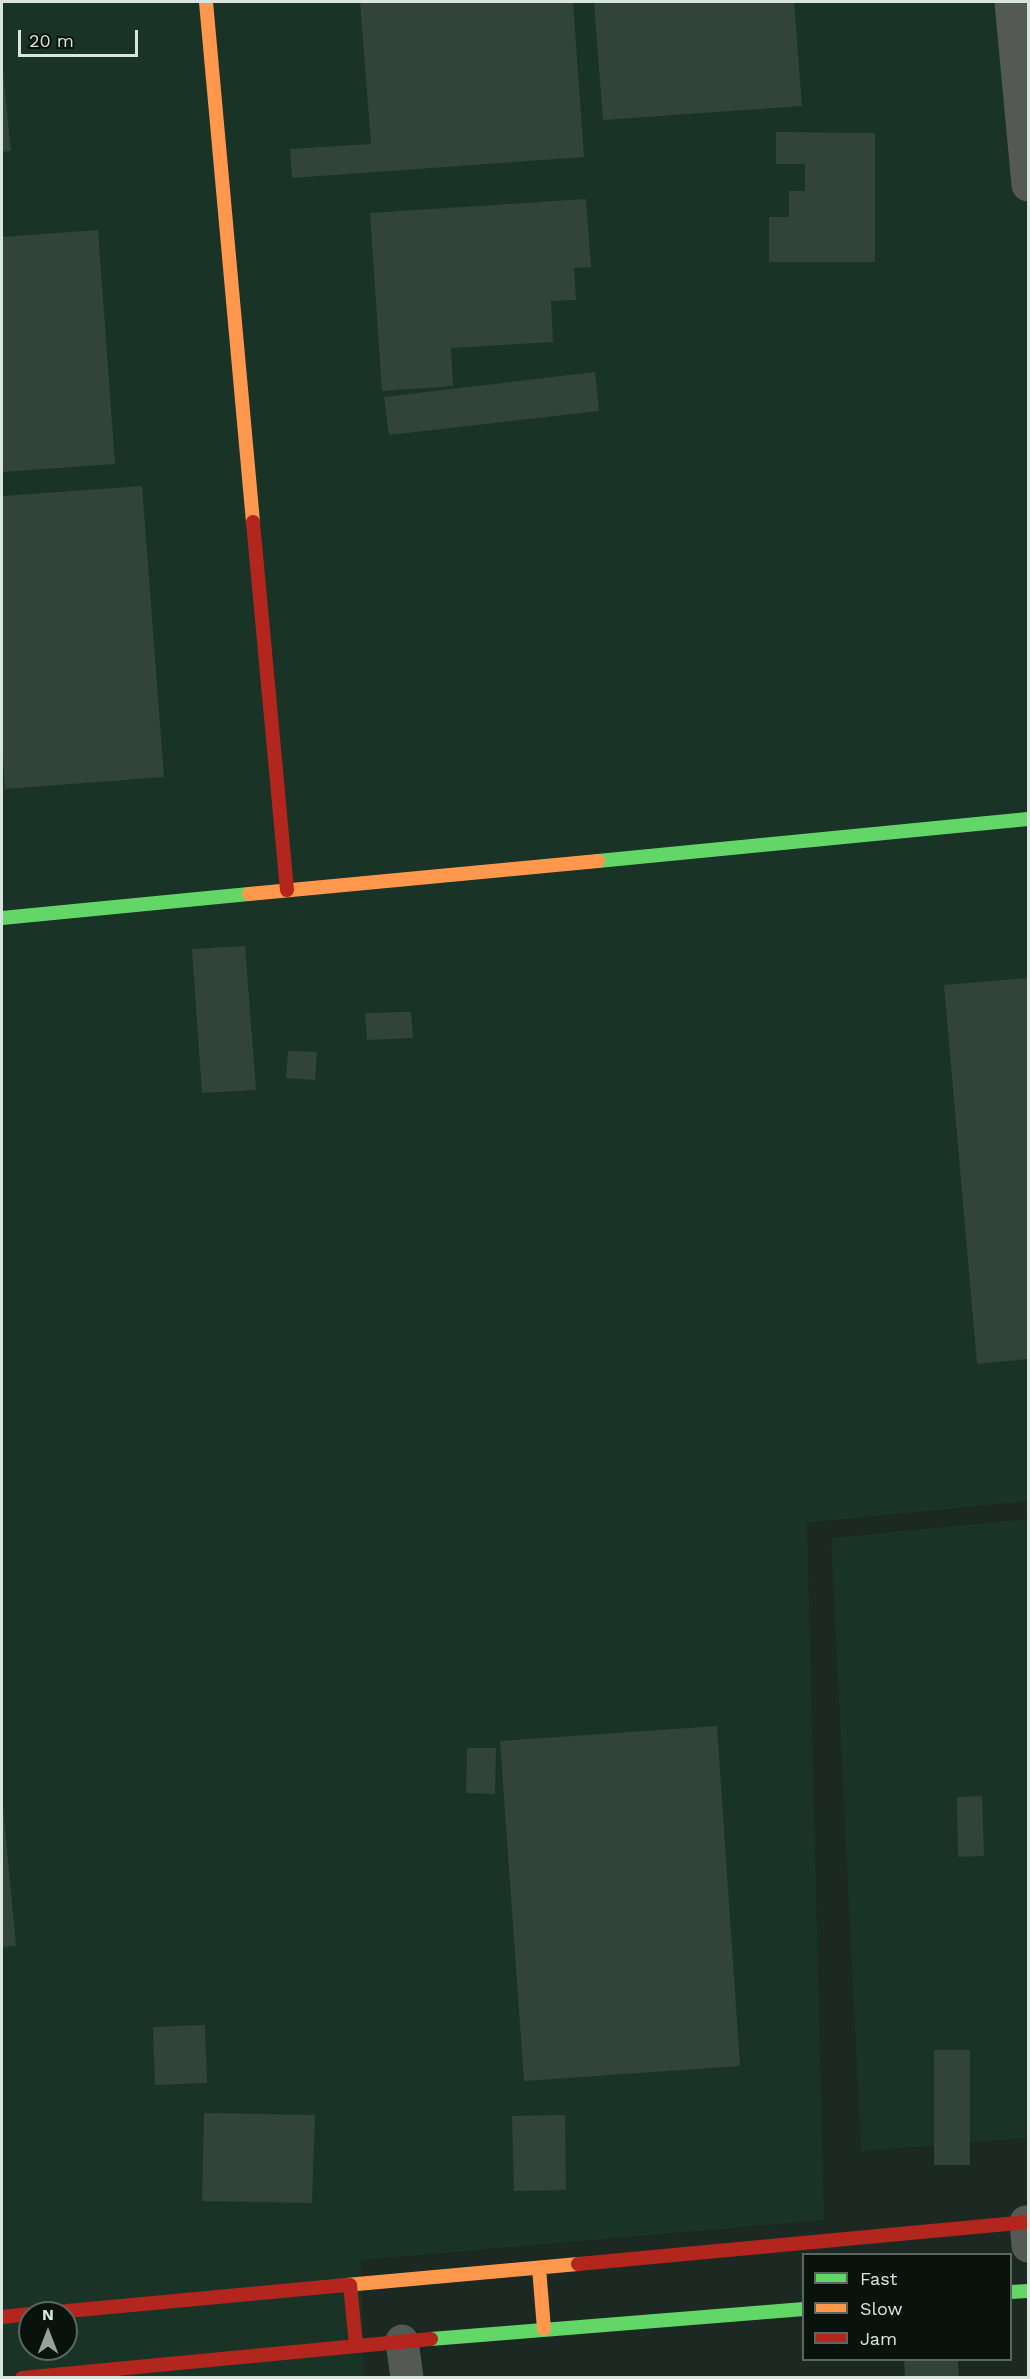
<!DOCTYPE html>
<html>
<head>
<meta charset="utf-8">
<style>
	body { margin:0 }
	#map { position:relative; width:1030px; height:2379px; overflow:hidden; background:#1c2822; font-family:"Work Sans",sans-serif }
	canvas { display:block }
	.frame { position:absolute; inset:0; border:3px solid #d8e5de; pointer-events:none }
	.legend { position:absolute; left:802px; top:2253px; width:210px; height:108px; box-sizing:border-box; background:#0a120e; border:2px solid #5c6661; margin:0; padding:8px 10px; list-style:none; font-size:18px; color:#d8e5de }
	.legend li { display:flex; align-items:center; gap:12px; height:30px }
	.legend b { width:30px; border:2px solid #5c6661 }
	.north { position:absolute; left:18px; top:2301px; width:60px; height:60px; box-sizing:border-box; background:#0a120e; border:2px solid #5c6661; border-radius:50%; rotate:0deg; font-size:16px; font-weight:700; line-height:24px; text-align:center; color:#d8e5de }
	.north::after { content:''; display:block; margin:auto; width:21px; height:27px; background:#96a39c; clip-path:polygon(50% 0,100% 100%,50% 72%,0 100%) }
	.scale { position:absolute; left:18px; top:30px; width:120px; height:27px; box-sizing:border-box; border:3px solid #d8e5de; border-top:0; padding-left:8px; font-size:18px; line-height:21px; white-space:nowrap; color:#d8e5de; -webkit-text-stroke:4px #0a120e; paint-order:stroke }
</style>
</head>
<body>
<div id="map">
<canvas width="1030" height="2379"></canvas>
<div class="frame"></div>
<ul class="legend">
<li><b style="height:8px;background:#63d668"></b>Fast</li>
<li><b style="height:8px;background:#ff974d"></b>Slow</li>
<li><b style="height:8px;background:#b3261e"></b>Jam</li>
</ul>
<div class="north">N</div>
<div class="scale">20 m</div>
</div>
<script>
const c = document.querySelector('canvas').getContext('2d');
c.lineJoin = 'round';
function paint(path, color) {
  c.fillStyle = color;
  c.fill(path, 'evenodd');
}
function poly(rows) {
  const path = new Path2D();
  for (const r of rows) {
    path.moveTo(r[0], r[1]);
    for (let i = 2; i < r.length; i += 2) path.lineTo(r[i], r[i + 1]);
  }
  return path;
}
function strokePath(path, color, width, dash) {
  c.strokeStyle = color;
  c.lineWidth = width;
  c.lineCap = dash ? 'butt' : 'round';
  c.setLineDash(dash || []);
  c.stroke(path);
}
const built = poly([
	[2,2,1028,2,1028,1501,807,1523,824,2220,361,2260,364,2377,2,2378],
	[30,2313,66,2313,66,2349,30,2349],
	[1028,1519,1028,2138,861,2151,831,1538]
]);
const building = poly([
	[360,2,573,2,584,157,292,178,290,149,371,144],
	[594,2,794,2,802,106,603,120],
	[2,62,11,151,2,152],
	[776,132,875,133,875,262,769,262,769,217,789,217,789,191,805,191,805,164,776,164],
	[586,199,591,267,574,268,576,300,551,301,553,342,451,348,453,386,382,391,370,213],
	[98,230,115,464,2,472,2,237],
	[595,372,599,411,389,435,384,397],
	[142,486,164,777,5,789,2,742,2,496],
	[245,946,256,1090,202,1093,192,949],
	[1028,978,1028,1359,977,1364,944,985],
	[411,1012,413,1038,367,1040,365,1013],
	[288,1051,317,1052,315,1080,286,1078],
	[717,1726,740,2066,524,2081,500,1741],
	[467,1748,496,1748,495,1794,466,1793],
	[2,1796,16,1946,2,1947],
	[982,1796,984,1856,958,1857,957,1797],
	[205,2025,207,2083,155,2085,153,2027],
	[934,2050,970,2050,970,2165,934,2165],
	[204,2113,315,2115,312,2203,202,2201],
	[565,2115,566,2190,514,2191,512,2116],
	[904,2360,958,2360,959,2378,905,2378]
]);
const street = poly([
	[1011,2,1028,185],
	[1026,2222,1028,2246],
	[402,2341,407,2378]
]);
const fast = poly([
	[598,861,1028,819],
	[2,918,249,894],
	[1010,2292,1028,2291],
	[431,2339,804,2309]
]);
const slow = poly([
	[206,2,253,522],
	[249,894,598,861],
	[539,2268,544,2329],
	[346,2285,578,2264]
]);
const jam = poly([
	[253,522,287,890],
	[578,2264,1028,2222],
	[350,2285,356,2345],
	[46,2313,346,2285],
	[2,2317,30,2314],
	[22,2378,431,2339]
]);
paint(built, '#193327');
paint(building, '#32433c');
strokePath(street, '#545956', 33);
strokePath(fast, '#63d668', 14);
strokePath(slow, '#ff974d', 14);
strokePath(jam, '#b3261e', 14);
</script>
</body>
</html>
